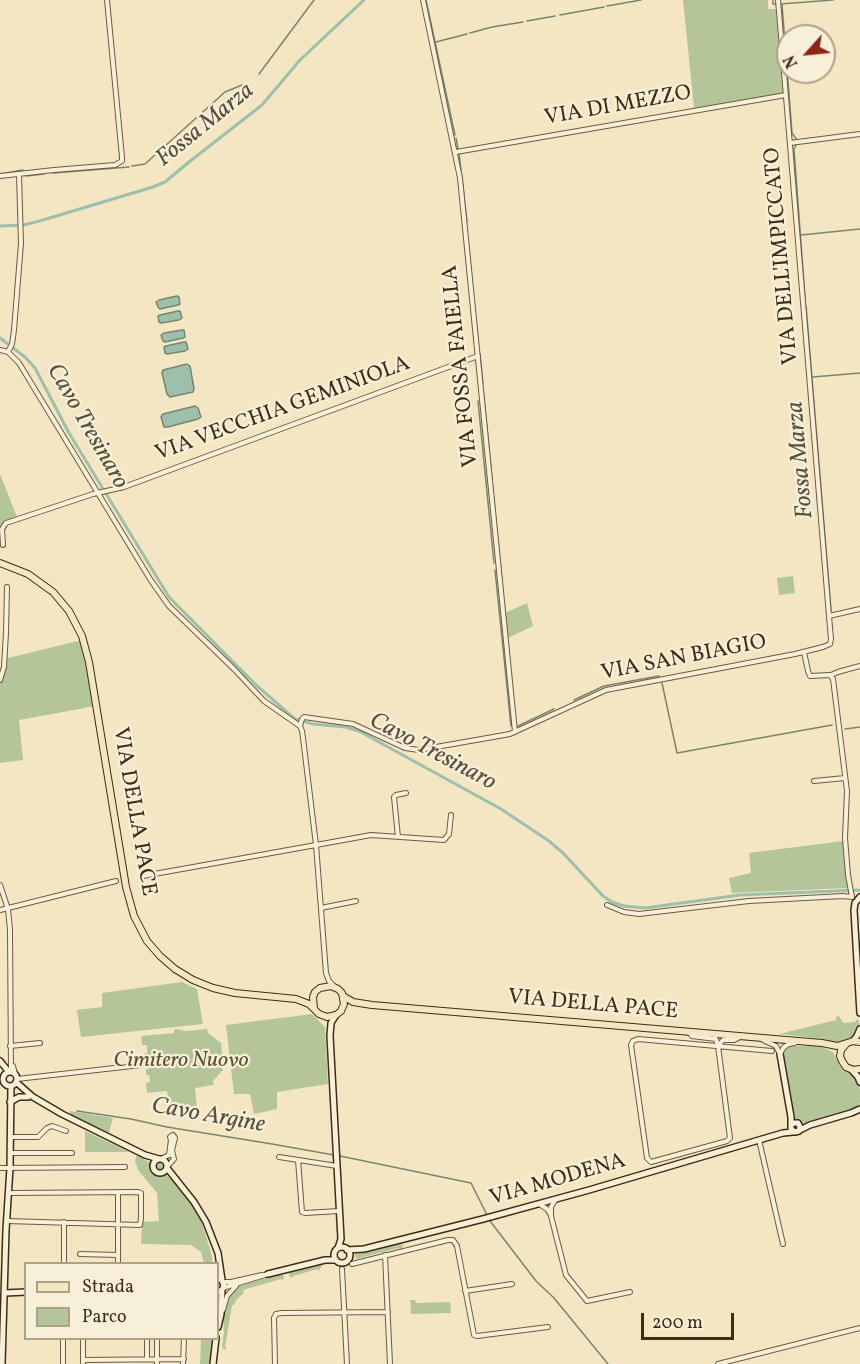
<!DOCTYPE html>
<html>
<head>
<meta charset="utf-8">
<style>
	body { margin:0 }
	#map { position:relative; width:860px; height:1364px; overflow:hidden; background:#f4e6c3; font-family:Vollkorn,serif }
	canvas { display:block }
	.legend { position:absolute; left:24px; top:1262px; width:195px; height:78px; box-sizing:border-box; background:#f8efd8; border:2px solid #aea18a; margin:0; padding:8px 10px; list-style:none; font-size:18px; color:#3f2c15 }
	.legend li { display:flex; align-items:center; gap:12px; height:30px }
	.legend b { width:30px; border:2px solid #aea18a }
	.north { position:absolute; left:776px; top:24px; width:60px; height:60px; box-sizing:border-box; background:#f8efd8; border:2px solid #aea18a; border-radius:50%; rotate:243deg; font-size:16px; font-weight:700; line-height:24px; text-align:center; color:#3f2c15 }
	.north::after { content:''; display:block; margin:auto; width:21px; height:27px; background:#8f2418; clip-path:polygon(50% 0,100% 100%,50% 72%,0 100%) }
	.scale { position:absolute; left:641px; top:1313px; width:93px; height:27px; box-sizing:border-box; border:3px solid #3f2c15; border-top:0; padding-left:8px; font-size:18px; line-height:21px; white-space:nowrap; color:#3f2c15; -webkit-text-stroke:4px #f8efd8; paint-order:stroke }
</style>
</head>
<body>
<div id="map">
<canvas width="860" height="1364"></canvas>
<ul class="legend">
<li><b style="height:8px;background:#f4e6c3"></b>Strada</li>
<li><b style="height:16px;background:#b4c699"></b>Parco</li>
</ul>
<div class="north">N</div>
<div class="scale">200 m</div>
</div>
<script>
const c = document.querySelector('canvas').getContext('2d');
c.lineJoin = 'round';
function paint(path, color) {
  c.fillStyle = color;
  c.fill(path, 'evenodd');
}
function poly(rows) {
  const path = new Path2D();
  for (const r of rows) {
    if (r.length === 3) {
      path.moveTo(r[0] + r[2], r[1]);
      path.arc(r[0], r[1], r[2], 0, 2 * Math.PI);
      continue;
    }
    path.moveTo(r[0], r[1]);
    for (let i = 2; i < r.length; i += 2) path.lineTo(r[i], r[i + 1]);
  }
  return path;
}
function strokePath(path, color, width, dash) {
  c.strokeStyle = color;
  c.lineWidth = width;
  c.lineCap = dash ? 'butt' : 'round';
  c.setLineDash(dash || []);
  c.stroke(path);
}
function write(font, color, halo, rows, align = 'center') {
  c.font = font + ' Vollkorn,serif';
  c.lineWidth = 4.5;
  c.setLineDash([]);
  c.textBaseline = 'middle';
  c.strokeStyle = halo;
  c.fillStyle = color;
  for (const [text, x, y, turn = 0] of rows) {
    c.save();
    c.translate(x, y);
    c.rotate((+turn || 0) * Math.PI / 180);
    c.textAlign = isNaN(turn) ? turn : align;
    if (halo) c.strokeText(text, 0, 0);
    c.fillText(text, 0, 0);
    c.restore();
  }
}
const green = poly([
	[683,0,768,0,768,9,776,9,783,93,694,108],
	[0,474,17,517,3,522,0,526],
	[793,576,795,593,779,595,777,578],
	[527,603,533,626,508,638,505,613],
	[82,640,96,706,19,720,23,760,0,763,0,684,4,659],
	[843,841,848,888,732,893,729,878,751,873,749,853],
	[182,982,197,989,203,1024,81,1037,77,1010,102,1007,102,993],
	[312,1014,325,1027,328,1084,277,1092,277,1109,254,1114,250,1094,234,1094,226,1025],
	[839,1016,842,1021,844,1023,855,1022,856,1020,859,1020,859,1024,856,1035,840,1043,823,1039,779,1034,836,1020,836,1017],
	[176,1029,186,1031,207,1029,208,1033,221,1043,222,1054,225,1056,222,1060,223,1070,213,1081,214,1085,195,1088,197,1109,174,1111,173,1104,169,1104,167,1091,147,1093,146,1083,150,1082,149,1075,146,1075,146,1069,150,1068,149,1059,145,1059,144,1053,147,1053,147,1045,142,1045,141,1036,174,1033,174,1030],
	[793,1046,820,1046,833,1052,840,1066,852,1074,858,1080,860,1091,860,1102,858,1107,855,1110,808,1124,804,1124,796,1120,792,1113,782,1057,783,1051,787,1047],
	[70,1111,113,1118,109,1133,70,1115],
	[85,1131,129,1152,85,1152],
	[137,1154,154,1166,156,1162,159,1160,165,1163,165,1168,163,1172,178,1186,200,1217,212,1256,212,1263,204,1263,201,1252,191,1245,141,1244,142,1222,159,1221,157,1193,138,1170,135,1161],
	[398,1243,401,1243,403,1245,402,1249,400,1250,399,1248,356,1259,355,1254],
	[329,1261,329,1263,322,1265,319,1271,318,1269,293,1276,293,1278,289,1276,290,1271],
	[279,1274,283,1275,284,1278,282,1281,281,1279,243,1290,244,1293,236,1300,234,1305,232,1305,225,1347,227,1348,224,1350,222,1347,224,1332,223,1315,228,1297,233,1290,240,1285],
	[410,1300,415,1300,416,1303,450,1302,451,1313,411,1314],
	[201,1339,213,1339,210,1364,200,1364]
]);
const water = poly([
	[177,296,179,297,180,304,178,305,160,309,158,307,156,302,159,300,177,296],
	[178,311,180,311,182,318,179,320,161,323,159,322,158,316,160,315,178,311],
	[182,330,184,330,185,337,183,338,165,342,163,341,161,335,164,333,182,330],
	[184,342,186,342,188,349,185,351,167,354,165,353,164,347,166,346,184,342],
	[187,364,190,366,194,389,193,392,170,397,167,394,162,373,163,370,187,364],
	[195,406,198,408,201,417,198,419,168,427,164,427,161,417,163,414,195,406]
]);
const stream = poly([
	[426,0,455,135],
	[773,0,773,4,776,4],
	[780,4,833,0],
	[782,4,792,133,797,140],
	[607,6,641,0],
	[560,15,604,7],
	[527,21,555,16],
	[470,33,492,27,523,22],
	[436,42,467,34],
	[259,74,314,0],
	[456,138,458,149],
	[796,145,794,149,805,298],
	[459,153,467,222],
	[132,166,145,164,225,92,242,85],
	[53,173,129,167],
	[0,174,23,170],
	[26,176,44,174],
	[801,235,860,229],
	[806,306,831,610],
	[480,354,483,384],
	[813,377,860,373],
	[483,388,492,478],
	[478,401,494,563],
	[492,482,502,581],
	[495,570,511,726],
	[662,683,677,753,832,725],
	[574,700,604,686,659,676],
	[518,726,554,709],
	[845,729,860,727],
	[77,1111,131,1119,167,1127,272,1144,334,1155],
	[340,1156,471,1183,487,1215],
	[490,1221,536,1281,554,1298,608,1364]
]);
const canal = poly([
	[0,226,24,225,43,220,153,187,165,182,189,162,262,105,300,60,364,0],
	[0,338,25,357,35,368,69,433,169,597,256,685,295,719,313,724,345,727,359,731,501,809,549,841,564,854,603,896,612,902,624,906,645,908,740,895,860,890]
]);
const street = poly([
	[423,0,460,178,515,732],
	[790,143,860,134],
	[456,152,786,95],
	[0,176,54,170,115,165,122,161,122,157,107,0],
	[0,350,8,352,19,363,150,579,169,606,234,669,264,701,300,726],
	[8,352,12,344,14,330,21,243,19,174],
	[3,545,2,529,6,523,93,494,124,487,478,356],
	[829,616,860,609],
	[804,652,808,671,810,676,830,675,833,679,847,791,845,838,848,875,852,897],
	[831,675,838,672,860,666],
	[0,680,4,667,6,633,7,587],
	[814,781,845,778],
	[398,837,394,797,396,795,406,793],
	[143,876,316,845,303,738,302,731,300,726,302,719,304,717,353,724,405,748,419,750,510,734,606,690,795,654,823,647,830,644,831,639,829,616,778,0],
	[0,885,8,909,10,930,11,1072],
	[607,905,624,912,639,914,749,901,843,896,852,897],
	[321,908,356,901],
	[0,910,116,881],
	[334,986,329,981,326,973,316,845,371,835,444,840,449,834,451,815],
	[689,1032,692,1036,716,1039,718,1046,723,1040,734,1040,740,1037],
	[763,1040,776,1046,780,1054,784,1047,789,1044,795,1043],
	[10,1046,40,1043],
	[718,1046,730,1138,727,1141,651,1162,647,1158,631,1045,633,1041,638,1039,772,1051],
	[13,1066,15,1074],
	[17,1079,141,1065],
	[10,1137,38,1137,47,1128,52,1126,66,1131],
	[759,1140,783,1244],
	[10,1153,72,1153],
	[169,1155,171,1140,170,1137,173,1135,175,1138,172,1150,173,1155],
	[279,1157,337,1166],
	[161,1159,169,1155,173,1155,174,1159,167,1167],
	[298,1160,302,1212,305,1213,339,1211],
	[0,1168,125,1167],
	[556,1199,551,1207,551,1216,566,1275,587,1301,630,1292],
	[539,1204,547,1209,551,1215],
	[7,1221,140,1225,141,1218,141,1193,138,1192,9,1193],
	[80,1254,118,1255],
	[385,1255,390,1364],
	[64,1264,64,1222],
	[118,1264,118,1192],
	[352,1264,448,1240,453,1240,457,1246,474,1335,477,1336,548,1327],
	[342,1269,347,1364],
	[223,1282,231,1282,262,1275],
	[223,1288,268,1274],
	[465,1291,512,1284],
	[223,1310,227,1296,236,1286],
	[83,1338,83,1364],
	[147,1359,147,1338],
	[83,1360,184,1359],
	[63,1364,63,1338],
	[157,1364,157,1338],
	[183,1364,184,1338],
	[275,1364,274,1318,276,1314,282,1313,388,1312],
	[718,1364,860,1328]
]);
const secondary = poly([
	[860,897,855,903,854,910,860,1013],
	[336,1015,331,1023,330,1036,341,1239,338,1248],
	[853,1041,857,1036,860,1029],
	[780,1054,791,1117,791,1129,795,1132,799,1131,800,1127,798,1123,794,1123,792,1124],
	[0,1061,9,1072],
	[851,1069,858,1077,860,1082],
	[10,1079,7],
	[16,1082,33,1097,62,1114,145,1155,159,1159],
	[10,1102,19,1097,28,1097],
	[800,1130,810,1125,851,1113,860,1109],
	[160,1166,7],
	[167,1168,194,1202,206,1222,218,1253,222,1280],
	[342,1255,8],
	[347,1250,364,1249,483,1219,589,1190,759,1140,783,1133,793,1132],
	[268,1274,325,1260,336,1260],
	[218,1278,222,1280,224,1286,222,1290,218,1292],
	[5,1293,26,1292],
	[218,1327,221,1314,222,1290],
	[2,1364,6,1230,10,1168,11,1086],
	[213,1364,216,1338]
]);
const primary = poly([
	[0,563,28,574,53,592,69,611,82,636,89,662,126,887,134,916,147,941,160,956,175,969,193,980,213,988,235,993,296,999,309,1004,319,1014,327,1017,336,1015,341,1011,344,1004,342,993,338,989,331,986,320,988,315,992,313,997,314,1008],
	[343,996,353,1002,372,1005,822,1043,837,1046,847,1043],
	[860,1042,853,1041,847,1043,841,1050,840,1056,842,1061,846,1067,853,1070,860,1069]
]);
const streetNames = [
	["VIA DI MEZZO",618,107,-10],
	["VIA DELL'IMPICCATO",783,256,-95],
	["VIA FOSSA FAIELLA",462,366,-96],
	["VIA VECCHIA GEMINIOLA",283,410,-20],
	["VIA SAN BIAGIO",684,659,-11],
	["VIA DELLA PACE",133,812,80],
	["VIA DELLA PACE",593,1006,5],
	["VIA MODENA",558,1181,-16]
];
const parkNames = [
	["Cimitero Nuovo",181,1062]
];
const waterNames = [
	["Fossa Marza",206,126,-39],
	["Cavo Tresinaro",86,427,60],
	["Fossa Marza",802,460,-95],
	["Cavo Tresinaro",432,753,28],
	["Cavo Argine",208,1117,10]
];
paint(green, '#b4c699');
paint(water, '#9dc0ad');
strokePath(water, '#778570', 1.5);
strokePath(stream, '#778570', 1.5);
strokePath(canal, '#9dc0ad', 3);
strokePath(street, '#6c5a40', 6);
strokePath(secondary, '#3f2c15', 8);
strokePath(primary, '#3f2c15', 8);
strokePath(street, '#f8efd8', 4);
strokePath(secondary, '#f8efd8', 5);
strokePath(primary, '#f4e6c3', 6);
write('22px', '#3f2c15', '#f8efd8', streetNames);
write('italic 22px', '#5c5236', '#f8efd8', parkNames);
write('italic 24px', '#56513b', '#f8efd8', waterNames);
</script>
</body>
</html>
